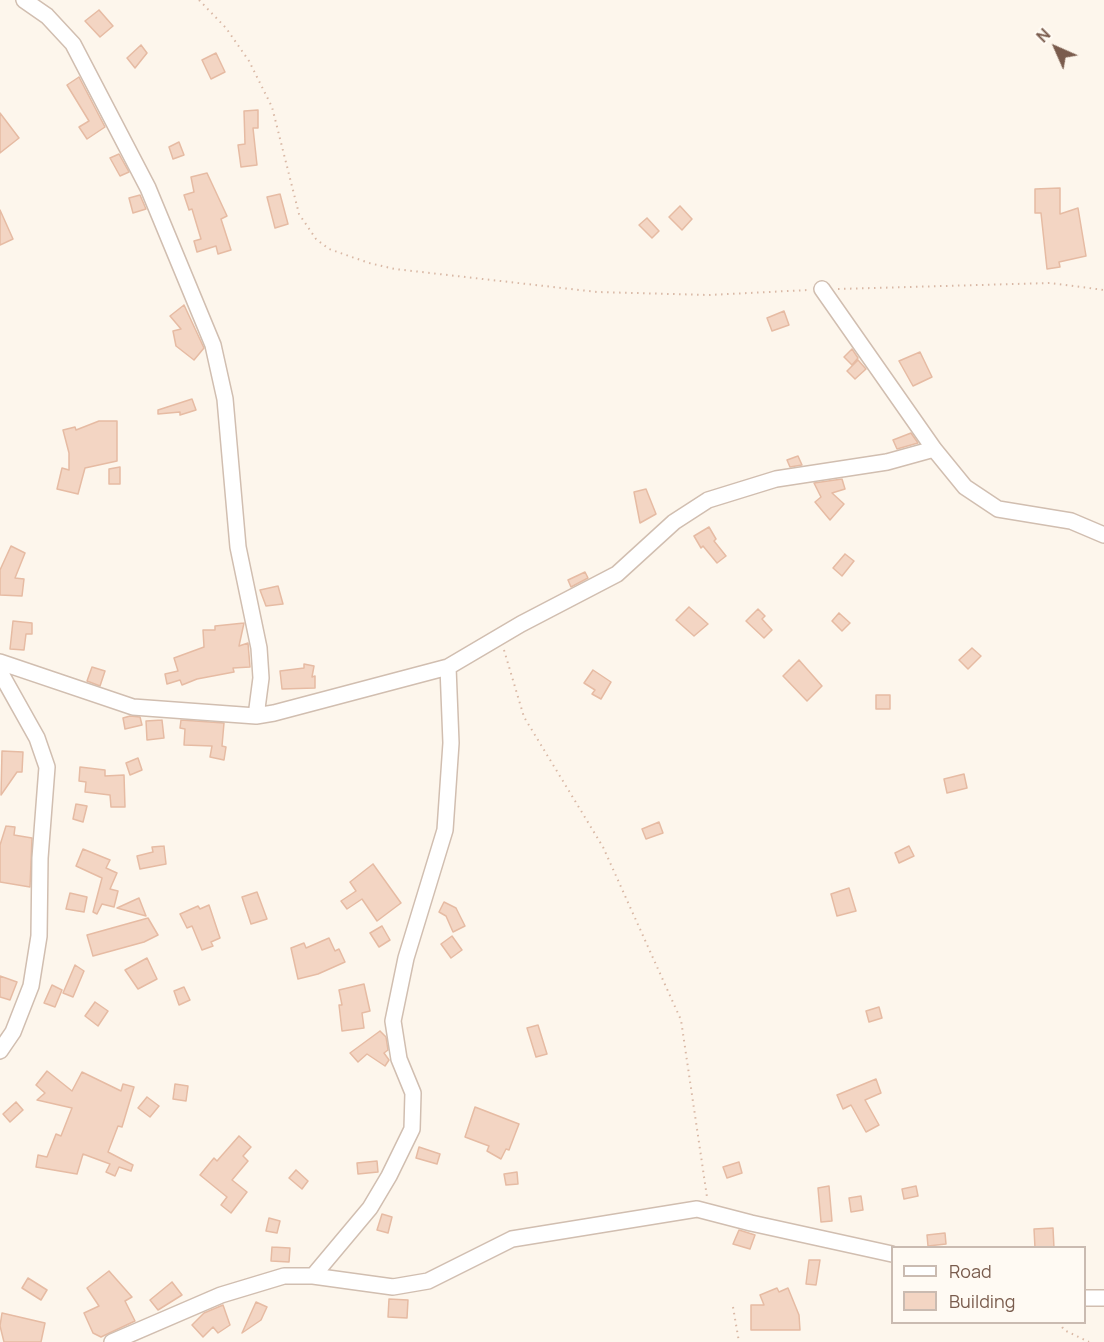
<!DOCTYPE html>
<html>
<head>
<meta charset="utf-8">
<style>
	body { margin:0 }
	#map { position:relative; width:1104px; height:1342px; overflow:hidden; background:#fdf6ec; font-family:Manrope,sans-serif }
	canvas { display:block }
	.legend { position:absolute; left:891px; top:1246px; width:195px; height:78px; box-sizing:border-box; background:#fffaf3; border:2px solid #cabbb1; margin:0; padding:8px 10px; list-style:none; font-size:18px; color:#7a5c4d }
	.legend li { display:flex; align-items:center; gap:12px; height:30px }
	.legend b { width:30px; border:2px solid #cabbb1 }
	.north { position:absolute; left:1026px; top:18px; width:60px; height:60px; -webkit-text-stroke:4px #fffaf3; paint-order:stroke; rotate:315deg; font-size:16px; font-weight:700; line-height:24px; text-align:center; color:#7a5c4d }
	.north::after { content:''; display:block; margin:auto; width:21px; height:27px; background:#7a5c4d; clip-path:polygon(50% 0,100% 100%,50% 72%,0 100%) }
</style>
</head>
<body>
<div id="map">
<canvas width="1104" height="1342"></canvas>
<ul class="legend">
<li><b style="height:8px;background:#fff"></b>Road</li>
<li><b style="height:16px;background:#f3d5c3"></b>Building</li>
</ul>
<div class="north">N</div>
</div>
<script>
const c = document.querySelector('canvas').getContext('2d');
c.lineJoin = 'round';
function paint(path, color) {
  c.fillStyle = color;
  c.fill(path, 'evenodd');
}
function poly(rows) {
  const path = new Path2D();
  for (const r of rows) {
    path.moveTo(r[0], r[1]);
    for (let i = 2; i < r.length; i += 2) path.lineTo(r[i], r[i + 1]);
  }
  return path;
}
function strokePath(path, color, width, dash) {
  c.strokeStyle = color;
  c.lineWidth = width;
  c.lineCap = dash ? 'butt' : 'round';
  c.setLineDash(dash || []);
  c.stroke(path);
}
const building = poly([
	[99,10,113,26,100,37,85,21,99,10],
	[141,45,147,53,135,68,127,58,141,45],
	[216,53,225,72,211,79,202,60,216,53],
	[79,77,105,127,87,139,79,127,89,121,67,85,79,77],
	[258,110,258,128,253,128,257,165,241,167,238,145,245,144,244,111,258,110],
	[0,113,19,138,0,153,0,113],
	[179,142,184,155,173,159,169,147,179,142],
	[119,154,129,172,120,176,110,158,119,154],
	[207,173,227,216,221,219,231,250,218,254,216,246,197,252,194,241,201,239,192,209,189,210,184,195,194,192,191,177,207,173],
	[1060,188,1060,214,1078,208,1086,256,1059,262,1060,267,1047,269,1041,213,1035,213,1035,189,1060,188],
	[280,194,288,224,275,228,267,197,280,194],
	[140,195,146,209,133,213,129,198,140,195],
	[680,206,692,219,682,230,669,217,680,206],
	[0,210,13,239,0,245,0,210],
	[647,218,659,231,652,238,639,225,647,218],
	[184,305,204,348,194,360,176,346,173,331,181,329,170,316,184,305],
	[784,311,789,325,772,331,767,318,784,311],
	[852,349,858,358,852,365,844,357,852,349],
	[920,352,932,377,913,386,899,361,920,352],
	[858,360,866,369,855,379,847,371,858,360],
	[192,399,196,410,180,415,180,412,158,414,158,410,192,399],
	[99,421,117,421,117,461,85,468,78,494,57,489,62,468,69,470,69,453,63,430,75,427,76,430,99,421],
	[911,433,918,443,897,449,893,440,911,433],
	[798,456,802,465,790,467,787,460,798,456],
	[120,467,120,484,109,484,109,469,120,467],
	[842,479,845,489,832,493,844,504,830,520,815,502,821,497,814,483,842,479],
	[646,489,656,514,640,523,634,492,646,489],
	[709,527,716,539,714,541,726,556,717,563,703,546,701,548,694,536,709,527],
	[11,546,25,553,15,578,24,579,22,596,0,595,0,570,11,546],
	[845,554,854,561,842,576,833,568,845,554],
	[585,572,588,578,571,587,568,580,585,572],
	[278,586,283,604,266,606,260,590,278,586],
	[689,607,708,624,694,636,676,620,689,607],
	[758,609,765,616,762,619,772,630,764,638,746,621,758,609],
	[839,613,850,623,842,631,832,621,839,613],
	[13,621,32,623,32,634,26,634,24,650,10,649,13,621],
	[244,623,239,646,248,643,250,667,233,668,234,672,197,679,182,685,180,680,167,684,165,674,178,671,174,658,204,647,203,630,215,630,215,626,244,623],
	[972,648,981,656,968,669,959,660,972,648],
	[799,660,822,686,807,701,783,676,799,660],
	[304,664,314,666,312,677,315,676,315,688,282,689,280,671,304,668,304,664],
	[92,667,105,671,100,686,87,681,92,667],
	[593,670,611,682,601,699,592,694,595,690,584,683,593,670],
	[876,695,890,695,890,709,876,709,876,695],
	[130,716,140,717,142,725,125,729,123,718,130,716],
	[162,720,164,738,147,740,146,721,162,720],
	[181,720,224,723,222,746,226,747,224,760,210,757,212,746,184,745,185,729,180,728,181,720],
	[2,751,23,752,22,772,17,772,1,795,2,751],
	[138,758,142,770,130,775,126,763,138,758],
	[80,767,105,770,105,776,124,775,125,807,111,807,110,795,85,792,86,782,79,781,80,767],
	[964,774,967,788,947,793,944,779,964,774],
	[76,804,87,806,83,822,73,819,76,804],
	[659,822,663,833,646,839,642,829,659,822],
	[6,826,15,827,14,835,32,838,30,887,0,882,0,845,6,826],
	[164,846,166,864,140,869,137,856,153,852,152,847,164,846],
	[909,846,914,856,899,863,895,853,909,846],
	[83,849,110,860,106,868,117,873,110,889,118,891,114,907,102,904,97,914,93,912,102,878,76,866,83,849],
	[373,864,401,903,377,921,362,899,347,909,341,901,356,891,350,882,373,864],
	[849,888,856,911,837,916,831,894,849,888],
	[257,892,267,919,251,924,242,897,257,892],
	[70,893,87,897,84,912,66,909,70,893],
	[139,898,146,916,117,908,139,898],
	[444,902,456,908,465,926,453,932,446,916,439,912,444,902],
	[209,905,220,938,211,942,213,946,202,950,192,926,187,928,180,914,198,906,200,909,209,905],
	[148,918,158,935,144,942,93,956,87,935,148,918],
	[382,926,390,940,379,947,370,933,382,926],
	[452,936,462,950,451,958,441,944,452,936],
	[329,938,335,951,339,949,345,962,318,974,298,979,291,948,304,943,306,948,329,938],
	[147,958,157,979,138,989,125,970,147,958],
	[75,965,84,971,73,997,63,993,75,965],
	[0,976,17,982,10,1000,0,997,0,976],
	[364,984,370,1011,362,1013,364,1028,342,1031,339,1005,342,1005,339,990,364,984],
	[52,985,62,990,55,1007,44,1003,52,985],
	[184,987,190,1000,179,1005,174,991,184,987],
	[95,1002,108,1011,98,1026,85,1016,95,1002],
	[879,1007,882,1018,869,1022,866,1011,879,1007],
	[538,1025,547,1054,536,1057,527,1028,538,1025],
	[380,1031,386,1037,388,1050,384,1053,389,1060,385,1066,367,1054,358,1062,350,1053,380,1031],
	[47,1071,72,1091,82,1072,121,1091,123,1084,134,1087,122,1127,118,1126,108,1152,133,1165,131,1171,119,1167,115,1176,106,1172,110,1164,83,1154,77,1174,36,1167,38,1155,47,1157,56,1134,61,1136,72,1108,37,1100,45,1093,36,1085,47,1071],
	[876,1079,881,1093,865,1100,879,1125,866,1132,851,1105,843,1109,837,1095,876,1079],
	[175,1084,188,1086,186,1101,173,1099,175,1084],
	[147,1097,159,1106,150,1117,138,1108,147,1097],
	[16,1102,23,1110,10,1122,3,1114,16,1102],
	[475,1107,519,1124,509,1150,506,1149,501,1159,487,1151,489,1146,465,1137,475,1107],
	[239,1136,251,1147,243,1156,248,1161,232,1180,247,1192,231,1213,221,1205,227,1197,200,1175,214,1158,217,1161,239,1136],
	[419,1147,440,1154,437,1164,416,1158,419,1147],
	[377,1161,378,1172,358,1174,357,1163,377,1161],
	[739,1162,742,1173,727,1178,723,1167,739,1162],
	[296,1170,308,1181,302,1189,289,1178,296,1170],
	[517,1172,518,1184,506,1185,504,1174,517,1172],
	[829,1186,832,1221,821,1222,818,1188,829,1186],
	[916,1186,918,1196,904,1199,902,1189,916,1186],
	[861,1196,863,1210,851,1212,849,1198,861,1196],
	[382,1214,392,1217,388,1233,377,1230,382,1214],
	[269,1218,280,1221,277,1233,266,1231,269,1218],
	[1053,1228,1054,1248,1035,1248,1034,1229,1053,1228],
	[739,1230,755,1235,750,1249,733,1244,739,1230],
	[945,1233,946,1244,928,1246,927,1235,945,1233],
	[272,1247,290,1248,289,1262,271,1261,272,1247],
	[809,1260,820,1260,816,1285,806,1284,809,1260],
	[109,1271,132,1297,125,1301,135,1321,101,1337,93,1333,84,1313,99,1306,87,1288,109,1271],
	[28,1278,47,1290,41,1300,22,1288,28,1278],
	[172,1282,182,1295,158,1310,150,1300,172,1282],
	[777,1288,779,1292,788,1288,799,1315,800,1330,751,1330,751,1305,764,1305,760,1295,777,1288],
	[389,1299,408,1300,407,1318,388,1317,389,1299],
	[256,1302,267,1307,261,1320,242,1333,256,1302],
	[223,1305,230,1325,218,1333,213,1327,203,1337,192,1325,204,1313,223,1305],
	[2,1313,45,1323,41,1342,4,1342,0,1326,2,1313]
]);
const path = poly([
	[199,0,226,28,249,61,272,107,299,214,316,239,329,249,369,263,395,269,597,292,709,295,808,290],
	[838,289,1050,283,1104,290],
	[504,650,524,717,603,847,681,1020,707,1197],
	[733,1307,739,1342],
	[1059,1322,1064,1330,1089,1342]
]);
const minor = poly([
	[24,0,47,16,73,44,148,188,213,345,225,399,238,547,259,648,261,678,256,716],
	[822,289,934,449,965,487,998,509,1071,521,1104,535],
	[0,662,133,707,256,716,274,713,448,667,521,624,617,574,674,522,708,500,776,479,887,462,934,449],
	[0,672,37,738,47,767,40,858,39,936,31,986,13,1032,0,1051],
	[313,1276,370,1208,389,1176,412,1129,413,1093,399,1059,393,1021,406,958,445,830,451,743,448,667],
	[1084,1298,1104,1298],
	[112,1342,221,1295,284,1276,313,1276,393,1287,428,1281,512,1239,697,1209,751,1223,892,1254]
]);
paint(building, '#f3d5c3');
strokePath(building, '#e6bba3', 1.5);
strokePath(minor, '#d1beb0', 18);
strokePath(path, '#d9b8a5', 2, [1.5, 4.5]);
strokePath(minor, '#fff', 15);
</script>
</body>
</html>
